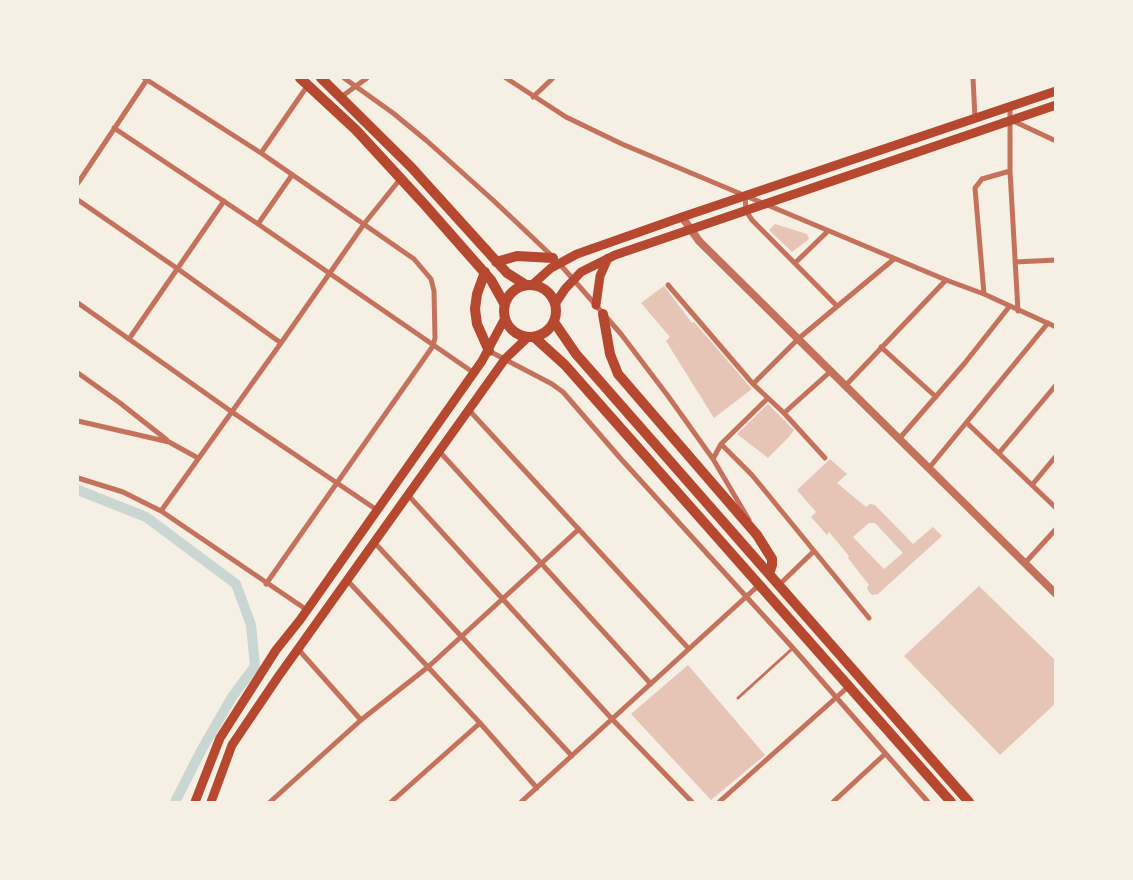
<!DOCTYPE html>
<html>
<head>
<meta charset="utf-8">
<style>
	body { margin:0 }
	#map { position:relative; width:1133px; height:880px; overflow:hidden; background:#f6efe4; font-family:Helvetica,sans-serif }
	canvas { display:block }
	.frame { position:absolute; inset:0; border:79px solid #f6efe4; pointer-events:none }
</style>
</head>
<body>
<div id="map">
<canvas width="1133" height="880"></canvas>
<div class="frame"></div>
</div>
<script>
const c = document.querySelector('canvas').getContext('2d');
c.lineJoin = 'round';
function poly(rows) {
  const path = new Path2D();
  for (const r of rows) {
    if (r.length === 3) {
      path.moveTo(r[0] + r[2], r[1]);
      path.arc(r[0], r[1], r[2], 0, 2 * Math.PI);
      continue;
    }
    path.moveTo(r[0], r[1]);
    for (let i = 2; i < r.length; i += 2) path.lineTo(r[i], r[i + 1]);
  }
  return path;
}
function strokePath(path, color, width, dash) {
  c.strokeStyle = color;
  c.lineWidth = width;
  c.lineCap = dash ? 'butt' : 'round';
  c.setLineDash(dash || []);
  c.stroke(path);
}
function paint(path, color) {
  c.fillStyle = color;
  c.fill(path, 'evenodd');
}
const canal = poly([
	[78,490,146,517,236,584,251,625,255,666,232,697,202,749,175,802]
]);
const building = poly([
	[775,224,807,234,809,239,792,252,769,230],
	[664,286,692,323,694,322,752,389,714,418,666,341,670,337,641,303],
	[768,404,794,430,789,437,768,458,737,434],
	[830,459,847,474,837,483,866,507,870,504,875,505,913,544,933,527,942,536,878,594,872,595,869,592,867,588,869,585,848,558,849,556,829,532,827,535,811,517,816,512,797,490],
	[869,523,875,523,903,553,884,569,853,537],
	[979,586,1056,661,1056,703,1000,755,904,656],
	[688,665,765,755,711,800,631,714]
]);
const service = poly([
	[738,698,793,648]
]);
const minor = poly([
	[144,78,261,153,414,259,431,279,434,291,435,338,433,346,266,584],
	[344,78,393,113,427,141,494,201,552,256],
	[506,78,566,117,622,144,946,280,984,294,1056,327],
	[973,78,975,118],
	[341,97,367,78],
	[533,97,553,78],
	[1010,107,1010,171,1018,311],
	[1011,120,1056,141],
	[114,128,258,224,474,373],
	[261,153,308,85],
	[78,183,148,78],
	[745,196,746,211,752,220,837,306],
	[78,200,178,269,281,343],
	[258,224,292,175],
	[558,262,621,334,668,396,713,459,749,520],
	[1015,262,1056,260],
	[795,263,828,231],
	[668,285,753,384,784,413,825,458],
	[984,294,975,188,982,179,1010,171],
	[78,303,232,412,377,510],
	[129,339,224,201],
	[881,347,936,397],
	[489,351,552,384,563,392,621,459,793,648,928,802],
	[78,373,120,403,167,440],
	[753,384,798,339,894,259],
	[845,386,946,280],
	[468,409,689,649],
	[784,413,831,371],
	[78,421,169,442,198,458],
	[967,423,1056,508],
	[899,439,964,364,1009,307],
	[721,444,752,475,869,618],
	[439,451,651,684],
	[999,453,1056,385],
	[713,459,721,444,768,398],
	[929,468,1048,323],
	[78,478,123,492,161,511,307,610],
	[1032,485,1056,456],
	[408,495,612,719,692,802],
	[161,511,281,343,364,224,401,178],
	[374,542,572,756],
	[1025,563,1056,529],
	[347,580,480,723,537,788],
	[779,585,814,551],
	[298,649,361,720],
	[270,802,361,720,428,667,579,529],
	[391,802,480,723],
	[521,802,759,585],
	[719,802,848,687],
	[833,802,885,754]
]);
const tertiary = poly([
	[682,217,699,241,1056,594]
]);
const secondary = poly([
	[532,285,551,268,577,254,682,217,1056,91],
	[555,304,565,289,581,272,615,255,1056,105],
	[596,305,600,276,608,258],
	[195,802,220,738,276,650,300,620,482,361,505,318],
	[211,802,232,745,278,677,505,359,528,337]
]);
const trunk = poly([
	[300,78,356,130,425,205,491,280,505,305],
	[321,78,411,167,507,273,526,285],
	[496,262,517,256,553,258],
	[485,272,477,294,475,309,477,324,489,351],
	[530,311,26],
	[603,314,610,354,618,374,757,535,772,559,772,565,769,574],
	[554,322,576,354,969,802],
	[534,337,565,365,951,802]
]);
strokePath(canal, '#c9d6d2', 10);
paint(building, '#e6c5b7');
strokePath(service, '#c5725c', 3);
strokePath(minor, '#c5725c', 5);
strokePath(tertiary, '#c5725c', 8);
strokePath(secondary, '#b5482f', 9);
strokePath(trunk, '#b5482f', 10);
</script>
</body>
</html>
